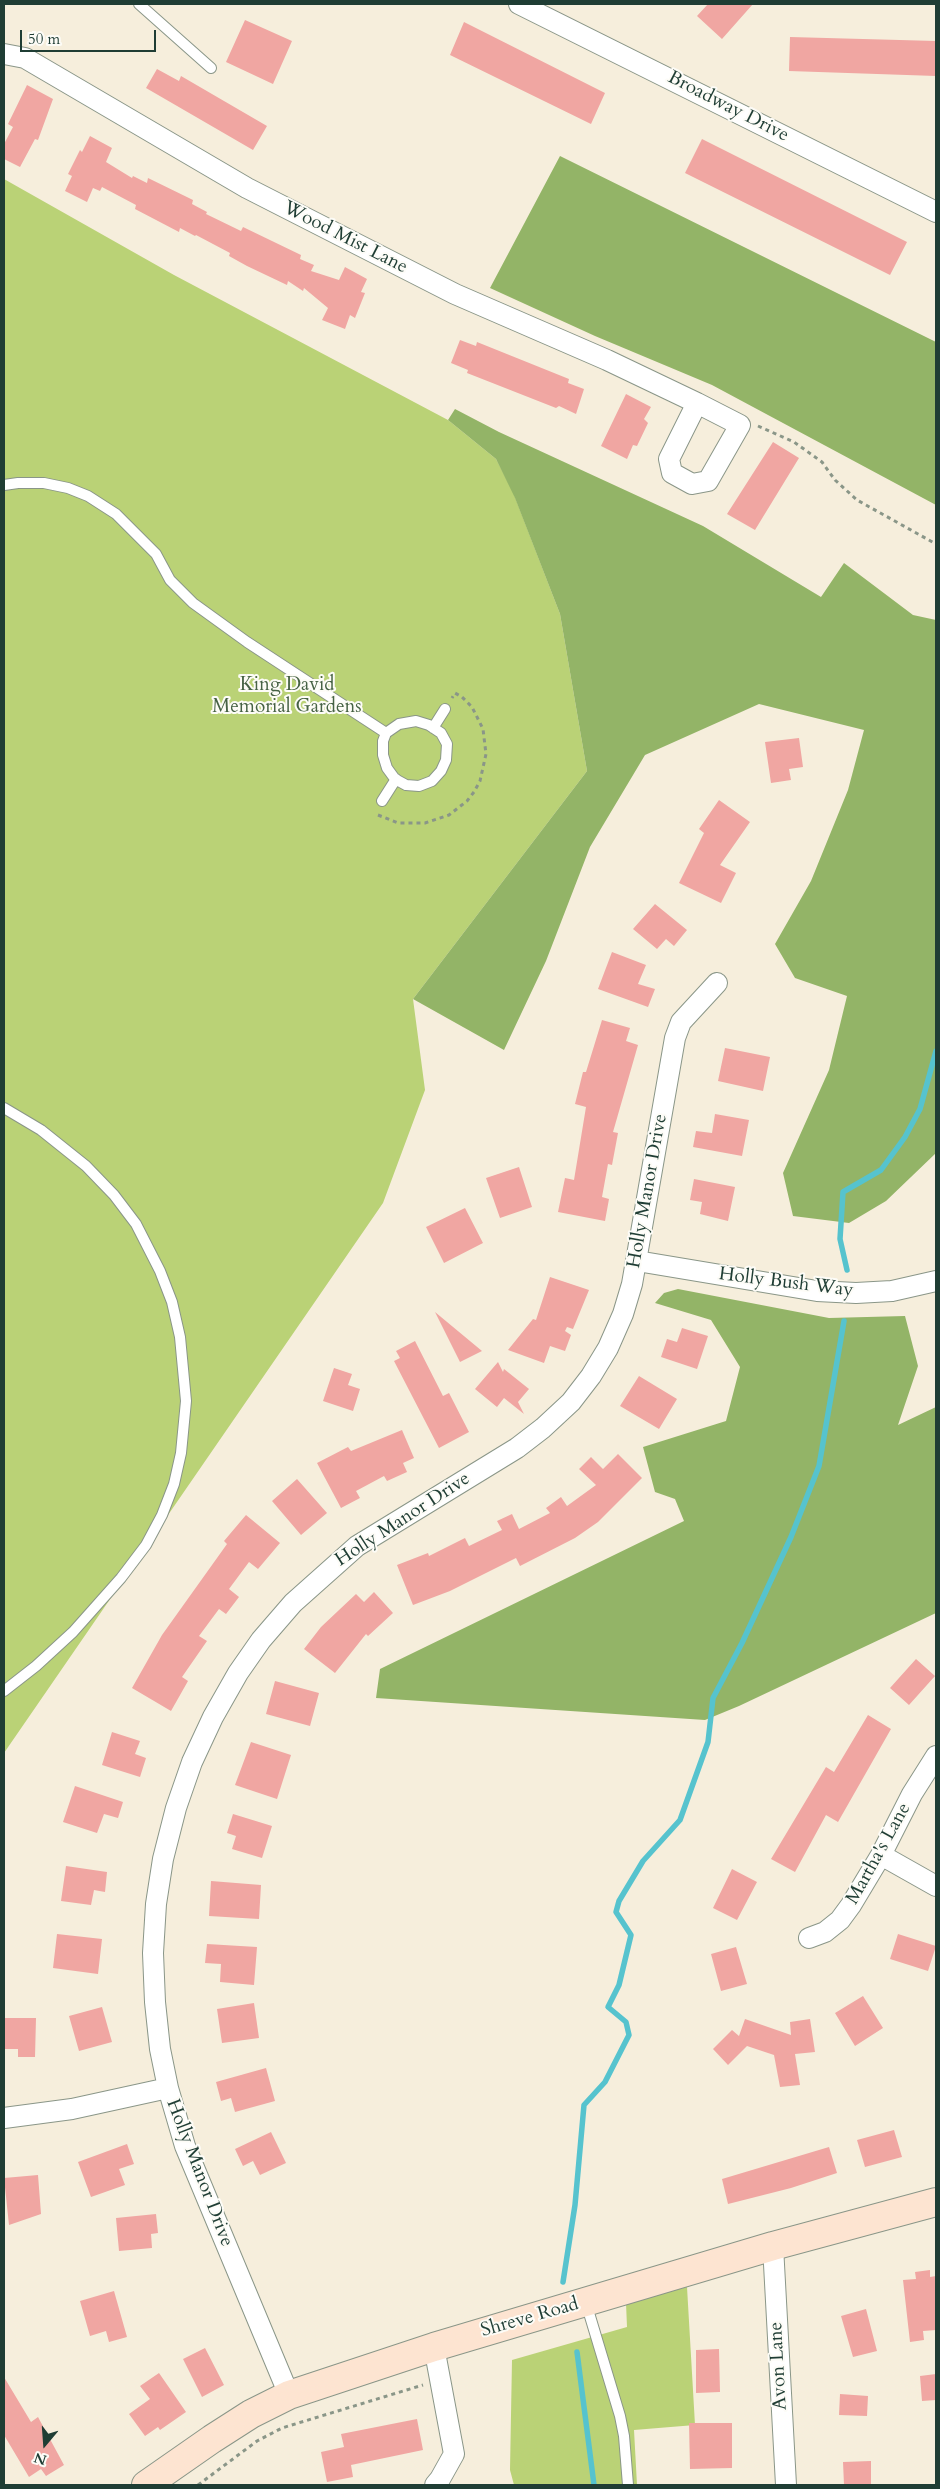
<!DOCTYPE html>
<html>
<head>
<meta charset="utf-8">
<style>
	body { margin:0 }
	#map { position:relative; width:940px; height:2489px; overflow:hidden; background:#f6eedc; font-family:Cardo,serif }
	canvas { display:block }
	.frame { position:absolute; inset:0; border:5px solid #1f3d34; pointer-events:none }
	.north { position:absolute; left:20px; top:2419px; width:50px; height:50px; -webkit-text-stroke:4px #fdfcf7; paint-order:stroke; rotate:198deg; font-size:14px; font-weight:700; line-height:20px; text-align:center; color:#1f3d34 }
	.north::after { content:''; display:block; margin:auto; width:18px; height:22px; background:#1f3d34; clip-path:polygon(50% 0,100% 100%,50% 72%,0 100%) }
	.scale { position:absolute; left:20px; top:30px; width:136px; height:22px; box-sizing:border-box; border:2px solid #1f3d34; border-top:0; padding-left:6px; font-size:15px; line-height:18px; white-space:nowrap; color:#1f3d34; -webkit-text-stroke:4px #fdfcf7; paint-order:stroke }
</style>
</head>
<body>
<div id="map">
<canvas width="940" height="2489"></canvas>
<div class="frame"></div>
<div class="north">N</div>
<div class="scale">50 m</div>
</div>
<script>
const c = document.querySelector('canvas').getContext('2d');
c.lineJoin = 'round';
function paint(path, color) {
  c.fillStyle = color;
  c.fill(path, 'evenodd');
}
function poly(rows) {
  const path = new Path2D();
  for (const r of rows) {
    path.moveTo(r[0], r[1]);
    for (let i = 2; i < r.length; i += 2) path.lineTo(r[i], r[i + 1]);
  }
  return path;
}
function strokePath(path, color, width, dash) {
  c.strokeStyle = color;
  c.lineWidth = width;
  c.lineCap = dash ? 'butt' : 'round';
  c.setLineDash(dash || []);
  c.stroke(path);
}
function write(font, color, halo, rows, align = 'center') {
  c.font = font + ' Cardo,serif';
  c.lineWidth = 4;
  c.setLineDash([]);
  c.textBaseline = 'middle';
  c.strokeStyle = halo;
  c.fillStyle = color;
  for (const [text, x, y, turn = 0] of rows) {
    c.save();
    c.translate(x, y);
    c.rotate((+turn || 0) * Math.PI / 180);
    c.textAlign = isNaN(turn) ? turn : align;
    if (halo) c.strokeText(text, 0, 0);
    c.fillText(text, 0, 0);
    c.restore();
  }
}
const green = poly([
	[4,179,174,275,448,420,496,459,513,492,560,614,587,771,413,999,425,1090,383,1203,4,1753],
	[687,2287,695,2425,634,2430,637,2485,514,2485,510,2470,512,2360,627,2327,626,2303]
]);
const forest = poly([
	[560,156,936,342,936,505,712,385,595,336,490,288],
	[455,409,499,432,703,526,821,597,844,563,913,615,936,620,936,1153,886,1201,849,1223,793,1216,783,1173,829,1070,847,996,795,978,775,944,811,881,848,790,864,730,759,704,645,755,590,847,546,961,504,1050,413,999,587,771,560,614,515,498,496,459,448,420],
	[678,1289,829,1318,905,1316,918,1366,898,1425,936,1407,936,1613,739,1706,705,1720,376,1698,380,1669,684,1521,675,1499,655,1492,643,1447,726,1421,740,1367,711,1320,655,1303,664,1293]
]);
const stream = poly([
	[847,1270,840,1239,843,1192,881,1170,905,1137,920,1109,936,1051],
	[563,2282,575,2205,584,2105,605,2082,629,2035,626,2022,608,2007,619,1985,631,1935,616,1912,619,1901,643,1861,680,1820,708,1742,713,1698,742,1643,791,1537,819,1466,844,1321],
	[577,2352,594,2485]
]);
const building = poly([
	[708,4,753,4,722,39,697,16],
	[245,20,292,41,273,84,226,62],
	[464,22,605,93,591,124,450,55],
	[790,37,936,41,936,76,789,71],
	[157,69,179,81,181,76,267,126,253,150,146,88],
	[27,85,53,99,38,140,35,139,20,167,4,159,4,144,13,127,8,124],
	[90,136,112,148,106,162,132,178,133,176,147,183,148,178,193,200,192,204,207,212,206,214,241,231,243,227,301,255,300,259,314,265,311,271,339,280,345,267,367,279,361,292,365,293,355,318,350,315,345,329,322,320,328,308,304,288,303,291,288,281,287,285,247,266,229,256,230,253,196,235,195,236,180,228,179,232,135,209,136,205,102,187,100,191,93,188,87,202,65,191,72,176,68,174,80,150,82,152],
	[702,139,907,242,890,275,685,173],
	[460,340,476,346,477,342,569,379,568,383,584,389,576,414,559,406,556,408,467,373,468,370,451,363],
	[626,394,651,407,644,419,648,423,637,446,633,445,627,459,601,446],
	[773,442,799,458,755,530,727,514],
	[799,738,803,767,789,769,791,780,771,783,765,742],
	[719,800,750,822,720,865,736,873,721,903,679,883,704,833,699,829],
	[655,904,687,930,674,946,666,939,657,949,633,929],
	[612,952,646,965,638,984,655,989,648,1007,598,989],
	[602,1020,630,1028,626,1041,638,1045,613,1132,618,1133,612,1165,608,1164,602,1197,609,1199,605,1221,558,1212,565,1178,574,1180,586,1107,575,1104,583,1072,586,1072],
	[725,1048,770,1057,763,1091,718,1081],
	[715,1114,749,1120,742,1156,693,1147,696,1131,712,1133],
	[519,1167,532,1207,500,1218,486,1178],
	[694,1179,735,1187,728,1221,700,1214,702,1202,690,1200],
	[465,1208,483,1243,444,1263,426,1227],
	[550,1277,589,1290,573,1329,567,1327,565,1331,571,1335,565,1351,550,1346,544,1363,508,1350,533,1319,536,1320],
	[435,1312,482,1351,460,1362],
	[682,1328,708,1336,697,1369,661,1357,667,1339,677,1342],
	[415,1341,443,1396,449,1393,469,1432,439,1448,394,1361,400,1358,396,1351],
	[498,1362,503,1372,504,1369,529,1389,518,1402,524,1414,504,1398,497,1407,475,1389],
	[334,1368,352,1374,348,1385,360,1389,353,1411,323,1401],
	[639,1376,677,1399,659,1429,620,1406],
	[402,1430,414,1458,403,1463,407,1472,387,1481,384,1476,356,1491,360,1498,341,1508,317,1463,348,1447,351,1451],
	[618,1454,642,1478,598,1522,575,1538,520,1566,516,1558,450,1591,413,1605,397,1565,428,1553,429,1556,465,1538,469,1546,502,1530,497,1521,512,1514,519,1529,550,1513,546,1508,561,1497,567,1506,596,1485,579,1469,591,1457,603,1469],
	[297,1479,327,1513,301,1535,272,1501],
	[246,1515,280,1543,258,1569,249,1562,229,1589,239,1597,226,1614,219,1609,199,1636,207,1641,182,1677,188,1681,171,1711,132,1688,162,1635,227,1544,224,1541],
	[374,1592,393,1613,368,1636,366,1634,335,1673,304,1649,321,1627,356,1594,364,1602],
	[916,1659,935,1676,909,1705,890,1688],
	[275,1681,319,1693,310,1726,266,1714],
	[868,1715,891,1729,838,1822,826,1815,795,1872,771,1859,826,1767,834,1772],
	[112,1732,140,1741,135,1754,146,1758,140,1777,102,1765],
	[251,1742,291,1755,277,1799,235,1785],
	[75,1786,123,1802,118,1818,104,1814,97,1833,63,1822],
	[233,1814,272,1826,262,1858,232,1849,236,1836,227,1833],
	[66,1866,107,1872,105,1892,94,1890,91,1905,61,1901],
	[732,1869,757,1882,737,1920,713,1908],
	[211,1881,261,1885,259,1919,209,1916],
	[57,1934,102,1939,98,1974,53,1968],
	[898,1934,936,1946,928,1971,890,1959],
	[207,1944,257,1947,254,1985,220,1982,221,1964,205,1963],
	[736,1947,747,1984,721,1991,711,1954],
	[863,1996,883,2028,855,2046,835,2013],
	[254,2003,259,2038,222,2043,217,2009],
	[102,2007,112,2042,79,2051,69,2016],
	[4,2018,36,2018,35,2057,18,2057,18,2049,4,2049],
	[745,2019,791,2035,790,2022,810,2019,815,2052,795,2054,800,2085,780,2087,774,2055,747,2046,728,2065,713,2049,732,2030,739,2036],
	[266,2068,275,2101,235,2112,231,2098,221,2101,216,2082],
	[894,2130,902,2157,865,2167,857,2140],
	[271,2132,286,2163,260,2175,253,2161,243,2166,235,2149],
	[127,2144,134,2164,119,2169,125,2185,91,2197,78,2162],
	[829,2147,837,2173,791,2188,728,2204,722,2179],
	[38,2175,41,2214,9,2225,4,2178],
	[156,2214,158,2233,151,2234,152,2248,119,2251,116,2218],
	[930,2270,930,2277,936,2276,936,2330,923,2331,924,2340,910,2342,903,2280,916,2279,915,2272],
	[114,2291,127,2337,109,2342,106,2331,90,2336,80,2301],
	[866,2309,877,2351,853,2357,841,2316],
	[205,2348,224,2385,202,2397,183,2359],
	[719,2349,720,2392,696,2393,696,2350],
	[159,2373,186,2412,160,2430,158,2427,145,2436,129,2414,150,2399,140,2386],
	[936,2374,936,2400,922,2401,920,2376],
	[4,2377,31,2422,38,2417,64,2465,46,2476,41,2469,29,2477,4,2435],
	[840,2394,868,2396,867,2416,839,2415],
	[417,2419,423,2450,351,2465,353,2477,327,2482,321,2452,344,2447,341,2434],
	[689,2423,732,2423,732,2468,690,2469],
	[871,2461,871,2485,844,2485,843,2462]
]);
const path = poly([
	[758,426,794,442,822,462,835,480,857,500,936,544],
	[378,815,398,823,425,823,449,815,467,801,474,792,480,781,486,754,483,729,472,707,462,697,455,693,452,698],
	[198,2485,257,2441,282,2428,423,2385]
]);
const service = poly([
	[139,4,211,68],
	[4,485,18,483,44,483,68,488,88,496,116,514,156,554,170,580,193,603,247,642,386,733,383,741,383,755,387,768,395,779,406,785,419,786,432,781,441,771,446,760,447,744,441,733,429,725,416,721,399,724,386,733],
	[433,728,445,709],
	[382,801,396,779],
	[4,1108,41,1130,86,1166,114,1195,136,1224,160,1271,172,1302,180,1337,186,1401,181,1453,174,1484,162,1515,146,1545,121,1578,73,1632,36,1666,4,1691],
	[586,2303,620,2416,624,2436,628,2485]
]);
const minor = poly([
	[519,4,936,212],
	[4,54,25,58,247,188,455,294,607,360,697,403,740,425,708,481,692,484,672,473,669,459,697,403],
	[637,1261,817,1291,856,1293,892,1291,936,1281],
	[881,1855,936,1886],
	[809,1938,825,1932,840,1920,851,1905,881,1855,912,1794,936,1756],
	[4,2118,72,2109,168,2088],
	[773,2246,786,2485],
	[434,2347,454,2454,440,2479,435,2485],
	[289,2395,185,2146,168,2088,160,2049,155,2002,153,1953,156,1904,163,1859,176,1808,192,1762,213,1717,238,1673,261,1640,293,1603,357,1546,517,1448,543,1428,571,1402,591,1376,608,1348,623,1314,632,1284,675,1038,681,1022,717,983]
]);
const secondary = poly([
	[146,2485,212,2439,251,2414,289,2395,434,2347,773,2246,936,2202]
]);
const streetNames = [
	["Broadway Drive",728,107,27],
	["Wood Mist Lane",345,238,27],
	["Holly Manor Drive",648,1191,-80],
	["Holly Bush Way",786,1283,7],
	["Holly Manor Drive",403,1520,-33],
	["Martha's Lane",879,1854,-61],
	["Holly Manor Drive",199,2173,69],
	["Shreve Road",530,2318,-16],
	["Avon Lane",779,2366,-93]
];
const parkNames = [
	["King David",287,686],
	["Memorial Gardens",287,708]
];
paint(green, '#bad276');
paint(forest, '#93b467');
strokePath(stream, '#56c3ce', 5.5);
paint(building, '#f0a6a2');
strokePath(service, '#8a9688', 12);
strokePath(minor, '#8a9688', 22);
strokePath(secondary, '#8a9688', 30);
strokePath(path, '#8a9688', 3, [4, 4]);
strokePath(service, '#fff', 10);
strokePath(minor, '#fff', 20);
strokePath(secondary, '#fde4d1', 28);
write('19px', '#1f3d34', '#fdfcf7', streetNames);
write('19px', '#466244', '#fdfcf7', parkNames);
</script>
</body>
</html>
